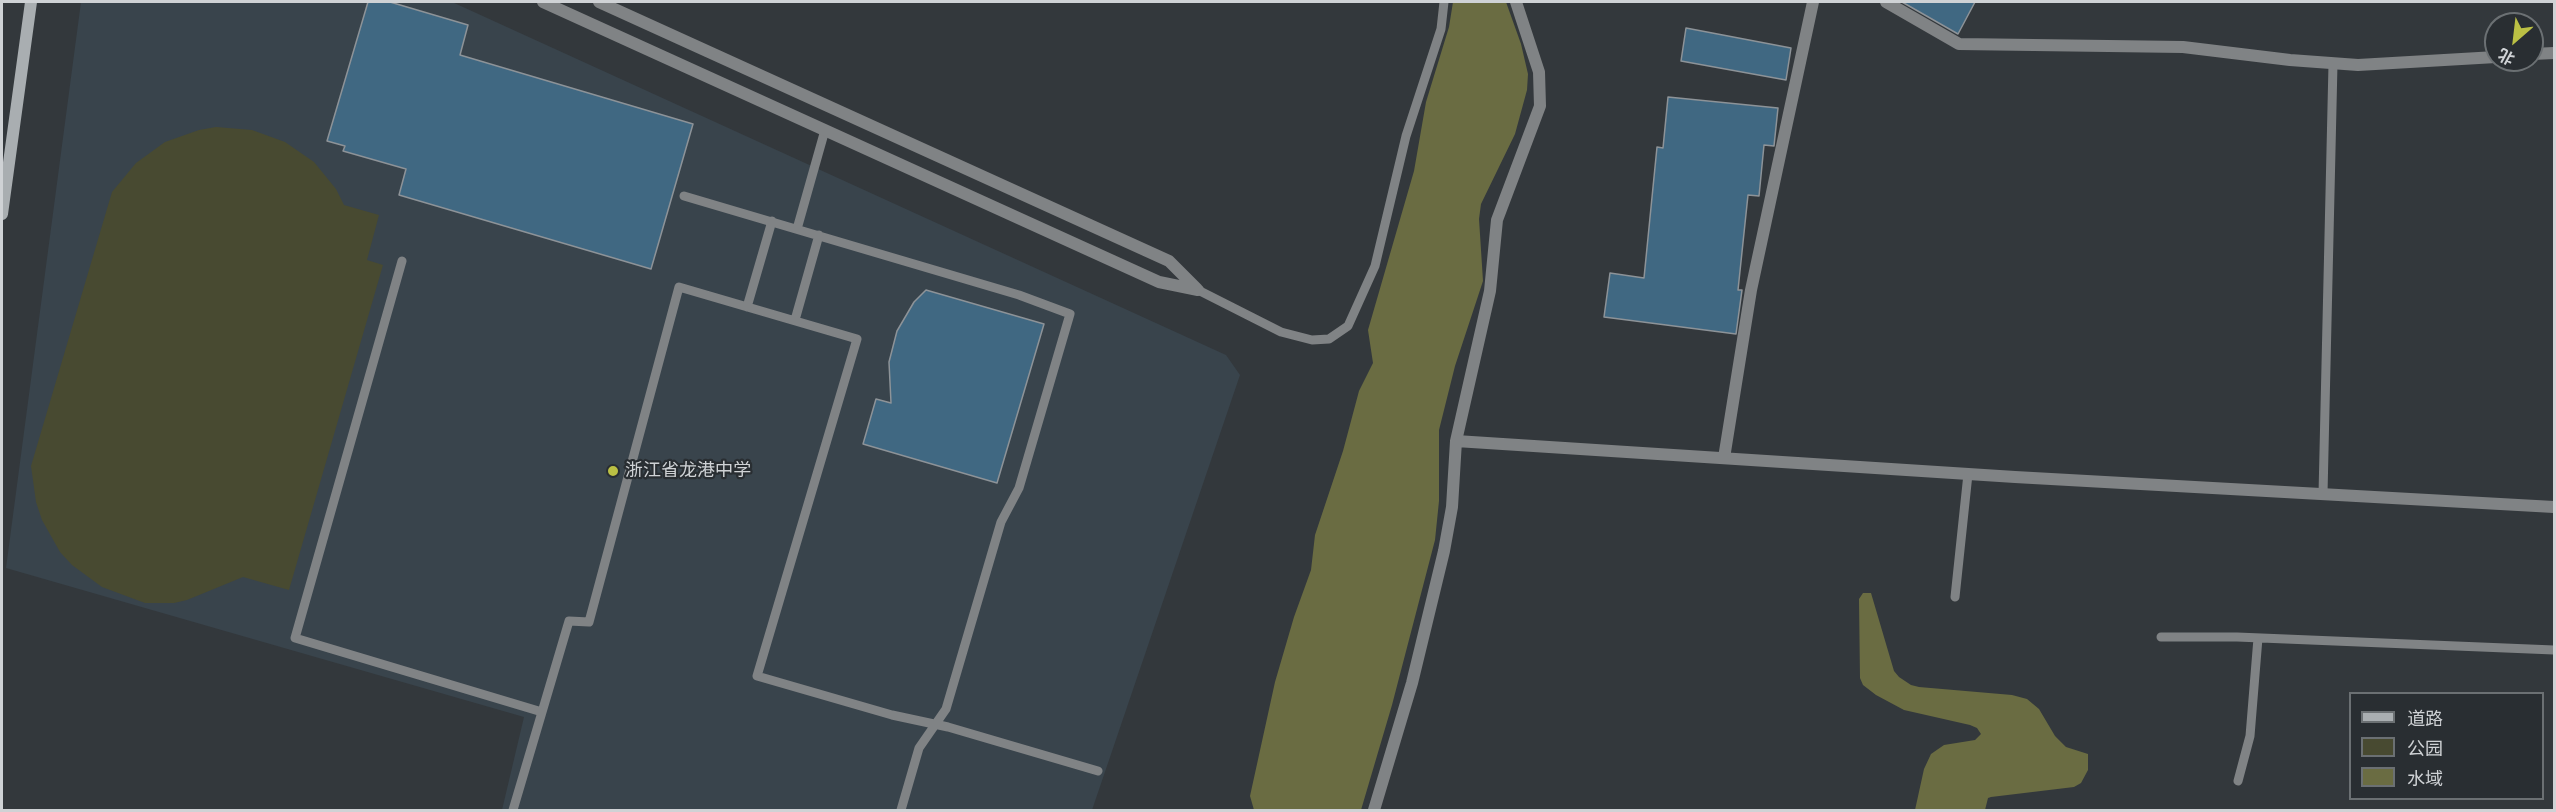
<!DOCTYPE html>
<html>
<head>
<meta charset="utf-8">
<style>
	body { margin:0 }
	#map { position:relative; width:2556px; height:812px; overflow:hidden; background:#33383c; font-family:"Work Sans","Noto Sans SC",sans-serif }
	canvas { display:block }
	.frame { position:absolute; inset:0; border:3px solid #cfd2d5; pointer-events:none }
	.legend { position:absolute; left:2349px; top:692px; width:195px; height:108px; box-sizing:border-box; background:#292e32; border:2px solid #6b7073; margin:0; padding:8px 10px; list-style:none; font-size:18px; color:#cfd2d5 }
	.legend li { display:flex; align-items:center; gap:12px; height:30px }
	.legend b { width:30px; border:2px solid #6b7073 }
	.north { position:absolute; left:2484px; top:12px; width:60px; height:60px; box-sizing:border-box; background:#292e32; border:2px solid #6b7073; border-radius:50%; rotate:208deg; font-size:16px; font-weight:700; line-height:24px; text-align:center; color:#cfd2d5 }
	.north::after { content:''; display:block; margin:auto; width:21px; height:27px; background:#bbc044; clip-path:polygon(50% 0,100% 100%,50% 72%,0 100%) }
</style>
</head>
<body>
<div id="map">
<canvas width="2556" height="812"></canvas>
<div class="frame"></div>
<ul class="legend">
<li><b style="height:8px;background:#a9aeb1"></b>道路</li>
<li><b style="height:16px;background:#484a31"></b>公园</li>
<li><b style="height:16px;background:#6a6c42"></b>水域</li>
</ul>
<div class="north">北</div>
</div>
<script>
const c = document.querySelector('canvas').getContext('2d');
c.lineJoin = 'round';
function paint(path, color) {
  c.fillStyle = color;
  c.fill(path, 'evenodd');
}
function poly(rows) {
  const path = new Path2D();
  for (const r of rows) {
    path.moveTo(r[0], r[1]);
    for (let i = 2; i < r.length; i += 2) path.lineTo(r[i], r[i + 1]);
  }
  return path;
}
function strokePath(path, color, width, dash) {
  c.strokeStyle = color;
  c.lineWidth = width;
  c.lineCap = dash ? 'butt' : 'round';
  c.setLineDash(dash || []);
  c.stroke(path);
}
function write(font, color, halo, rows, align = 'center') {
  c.font = font + ' "Work Sans","Noto Sans SC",sans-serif';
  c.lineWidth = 4.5;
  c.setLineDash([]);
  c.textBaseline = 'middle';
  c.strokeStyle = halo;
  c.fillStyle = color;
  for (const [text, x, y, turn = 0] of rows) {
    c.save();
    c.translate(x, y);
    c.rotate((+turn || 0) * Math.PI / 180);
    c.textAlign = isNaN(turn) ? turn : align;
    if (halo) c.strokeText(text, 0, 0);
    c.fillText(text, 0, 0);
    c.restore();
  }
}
const built = poly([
	[81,2,452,2,1226,355,1240,375,1092,810,502,810,524,717,6,568]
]);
const green = poly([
	[216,127,252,130,285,142,314,162,336,189,344,205,379,215,367,260,383,265,289,590,243,577,187,600,174,603,145,603,102,587,72,565,60,552,42,520,36,502,31,466,112,192,136,163,165,142,199,130]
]);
const water = poly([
	[1453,2,1506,2,1521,44,1528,74,1527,90,1515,134,1481,204,1479,219,1483,281,1455,366,1439,430,1439,501,1435,540,1392,705,1361,810,1254,810,1250,796,1275,682,1294,617,1311,570,1315,535,1343,451,1359,391,1373,363,1368,330,1414,171,1426,102,1449,27],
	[1863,593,1871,593,1894,671,1899,677,1911,685,1919,687,2012,695,2027,699,2039,709,2055,736,2066,747,2088,754,2088,770,2081,783,2074,787,1991,797,1988,798,1985,810,1915,810,1924,769,1931,754,1944,745,1975,740,1981,734,1977,728,1970,725,1904,710,1876,695,1863,685,1860,678,1859,599]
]);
const building = poly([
	[368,2,390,2,468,25,460,55,693,124,651,269,399,195,406,169,343,151,345,146,327,141,368,2],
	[1902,2,1975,2,1958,34,1902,2],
	[1686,28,1791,48,1786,80,1681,61,1686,28],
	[1668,97,1778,108,1774,146,1764,145,1759,196,1748,195,1738,290,1742,290,1736,334,1604,317,1610,273,1644,278,1657,147,1663,148,1668,97],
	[926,290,1044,324,997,483,863,444,876,399,891,403,889,362,897,331,914,302,926,290]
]);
const service = poly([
	[684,196,1019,295,1070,314,1019,488,1001,522,946,709,919,748,901,810],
	[797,229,825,130],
	[402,261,295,638,542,712],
	[1198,290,1281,332,1312,340,1329,339,1348,326,1375,266,1406,136,1441,29,1444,2],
	[747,307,772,221],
	[795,320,819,235],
	[2323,494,2333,64],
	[1955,597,1968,474],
	[2161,637,2237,637,2554,650],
	[2238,781,2250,736,2258,638],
	[513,810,569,621,589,622,679,287,857,339,757,676,892,715,948,727,1098,771]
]);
const minor = poly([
	[543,2,1159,282,1198,290],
	[599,2,1169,261,1197,289],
	[1886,2,1959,44,2183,47,2290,60,2358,65,2496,57],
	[2532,54,2554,53],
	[1456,441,2015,477,2554,507],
	[1724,458,1751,290,1813,2],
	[1374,810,1412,683,1444,551,1452,507,1456,441,1490,291,1497,220,1540,106,1539,72,1516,2]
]);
const secondary = poly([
	[2,214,31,2]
]);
const markers = [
	[613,471,6,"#bbc044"]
];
const poiNames = [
	["浙江省龙港中学",625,471]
];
paint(built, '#39444c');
paint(green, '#484a31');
paint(water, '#6a6c42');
paint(building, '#406882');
strokePath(building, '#8d9398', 1.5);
strokePath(service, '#808385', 9);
strokePath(minor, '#808385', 12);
strokePath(secondary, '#a9aeb1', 12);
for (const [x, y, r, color] of markers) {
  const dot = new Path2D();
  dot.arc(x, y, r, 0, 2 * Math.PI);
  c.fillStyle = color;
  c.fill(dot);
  strokePath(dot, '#292e32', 2);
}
write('18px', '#cfd2d5', '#292e32', poiNames, 'left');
</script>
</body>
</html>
